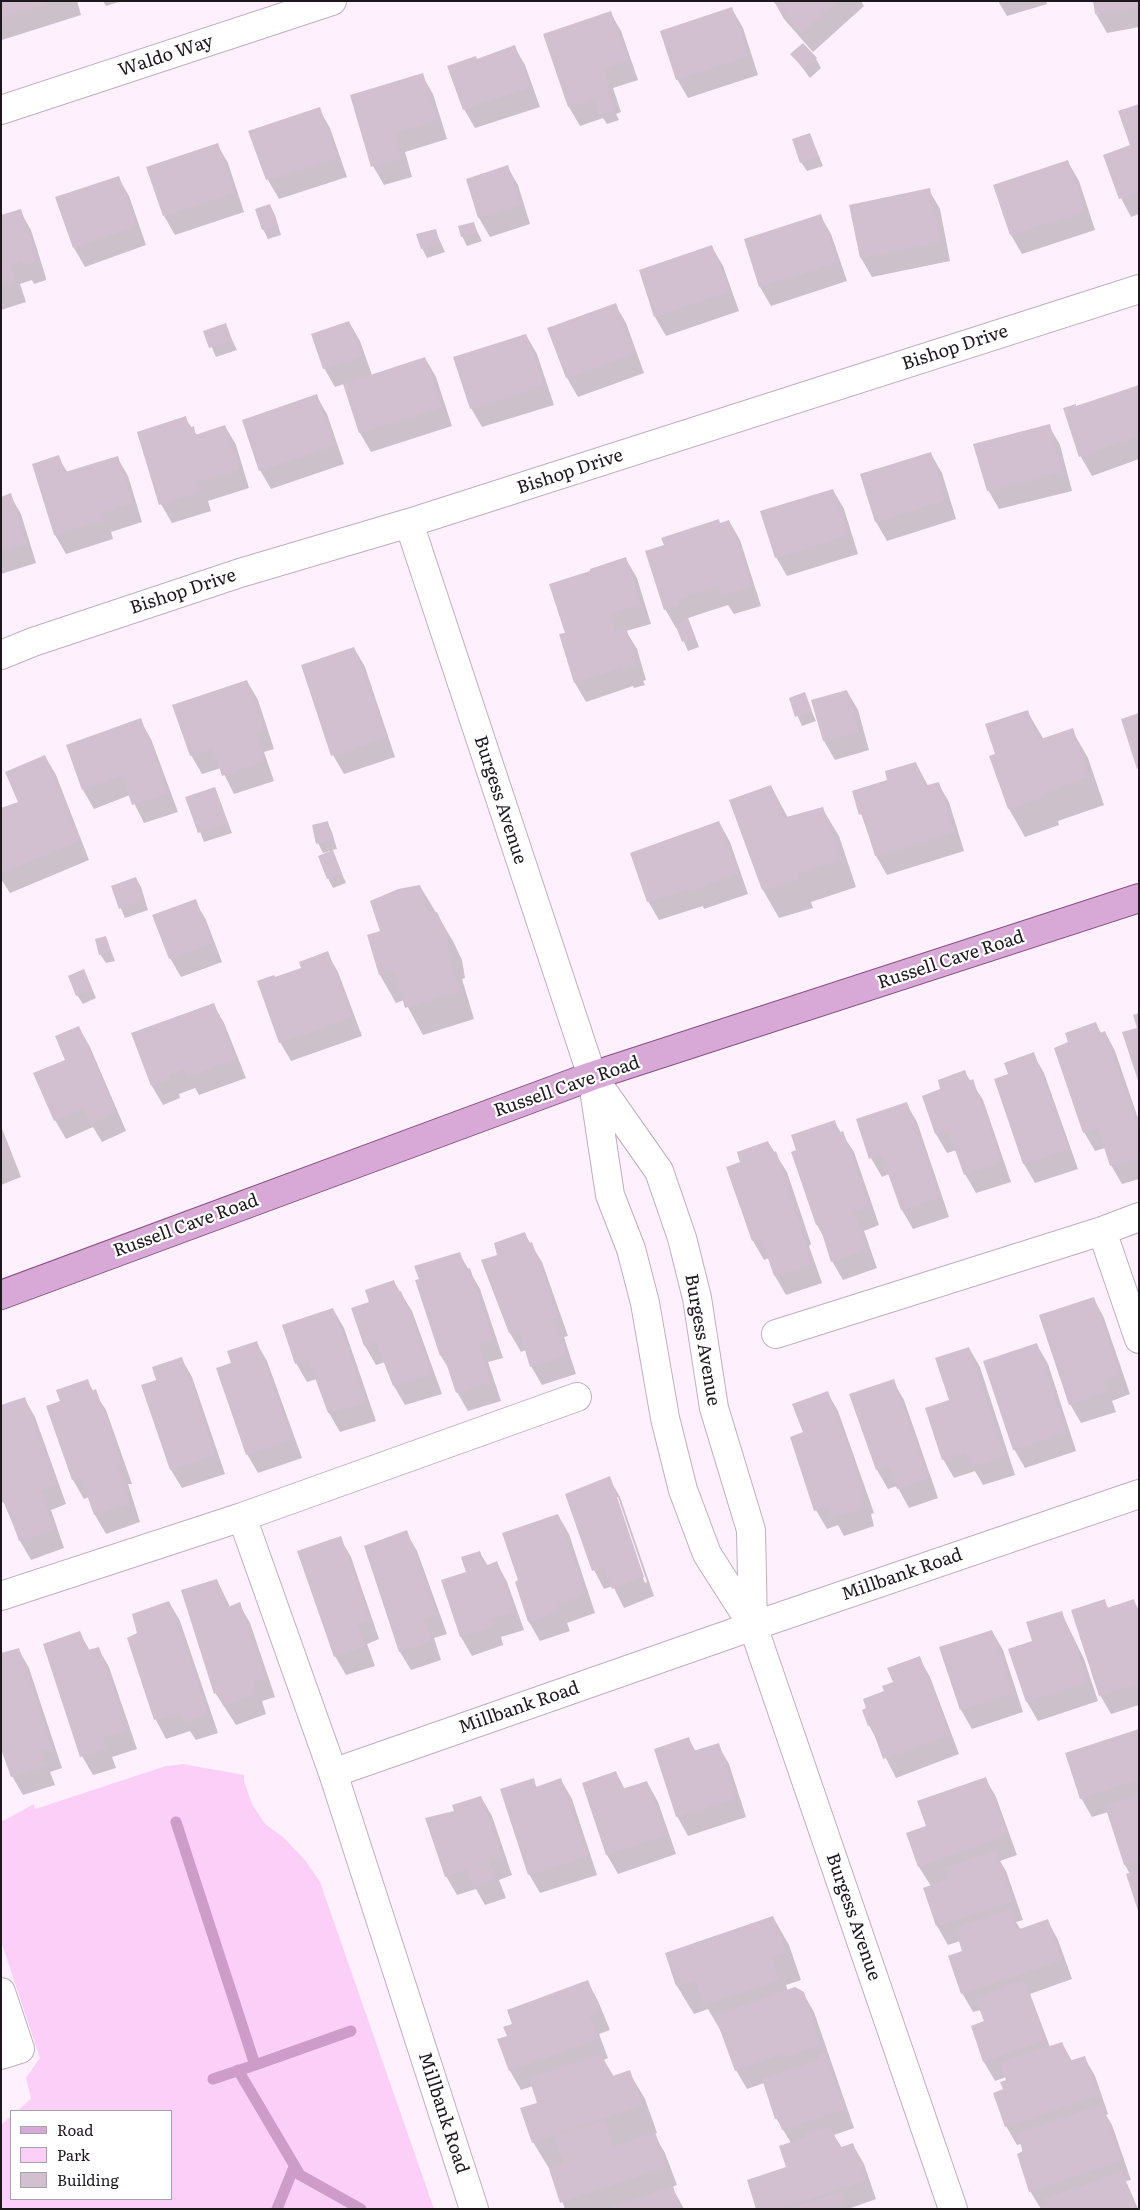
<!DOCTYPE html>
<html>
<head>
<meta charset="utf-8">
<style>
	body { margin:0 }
	#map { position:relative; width:1140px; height:2210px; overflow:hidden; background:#fff0fd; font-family:Literata,serif }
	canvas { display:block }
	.frame { position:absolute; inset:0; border:2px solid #1e171d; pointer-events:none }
	.legend { position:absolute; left:10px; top:2110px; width:162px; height:90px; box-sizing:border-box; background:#fff; border:1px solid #a5a2a5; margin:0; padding:6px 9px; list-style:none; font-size:15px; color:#1e171d }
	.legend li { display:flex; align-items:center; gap:10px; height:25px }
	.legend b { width:25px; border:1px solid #a5a2a5 }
</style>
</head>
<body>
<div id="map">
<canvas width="1140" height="2210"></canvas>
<div class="frame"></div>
<ul class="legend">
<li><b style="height:6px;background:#d8a8d6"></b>Road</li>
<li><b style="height:14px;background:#fccff8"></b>Park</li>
<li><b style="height:14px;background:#d2c0d0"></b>Building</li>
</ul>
</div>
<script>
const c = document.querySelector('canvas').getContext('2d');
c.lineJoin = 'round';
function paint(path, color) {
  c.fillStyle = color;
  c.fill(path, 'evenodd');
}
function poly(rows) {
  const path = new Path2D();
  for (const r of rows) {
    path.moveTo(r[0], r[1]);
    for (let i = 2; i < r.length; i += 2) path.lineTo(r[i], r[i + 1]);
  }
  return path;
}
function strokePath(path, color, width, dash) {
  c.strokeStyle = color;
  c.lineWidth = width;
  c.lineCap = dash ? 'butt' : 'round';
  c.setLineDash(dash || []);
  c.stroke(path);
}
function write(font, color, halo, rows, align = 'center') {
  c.font = font + ' Literata,serif';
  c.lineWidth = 4.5;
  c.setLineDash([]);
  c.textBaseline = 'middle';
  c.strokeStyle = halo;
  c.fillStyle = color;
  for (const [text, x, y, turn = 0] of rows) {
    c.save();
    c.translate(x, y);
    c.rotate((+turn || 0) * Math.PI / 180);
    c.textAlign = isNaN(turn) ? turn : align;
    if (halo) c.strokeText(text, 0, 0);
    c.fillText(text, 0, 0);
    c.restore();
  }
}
const green = poly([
	[183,1764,244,1775,244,1781,252,1804,265,1824,283,1837,305,1860,320,1882,434,2209,1,2209,1,2125,11,2116,11,2199,171,2199,171,2111,17,2111,31,2099,26,2078,40,2058,1,1941,1,1819,3,1821,34,1804,35,1809,166,1766]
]);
const shadow = poly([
	[1,1,77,1,81,15,2,40],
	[103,1,122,1,106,6],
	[774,1,861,1,864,6,813,52,784,19],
	[998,1,1046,1,1047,4,1007,16],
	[1139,1,1139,27,1107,33,1096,14],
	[732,9,743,28,758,75,688,98,677,79],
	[610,12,621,31,638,80,613,88,621,112,616,114,619,120,607,124,603,118,580,126,569,107,545,34],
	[514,46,525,65,540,107,475,128,464,109,477,60],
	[792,54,816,59,821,68,810,78],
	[422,75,433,94,447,139,405,152,412,177,384,185,373,166],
	[1139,105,1139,214,1131,217,1121,198],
	[319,109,330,128,347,177,279,199,268,180,250,132],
	[810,134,823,166,807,171,801,162],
	[217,144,228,163,244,212,175,235,164,216],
	[1068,162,1079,181,1095,230,1022,254,1011,235],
	[507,166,518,185,530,224,490,237,479,218,467,180],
	[118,177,129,196,146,245,85,267,74,248],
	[929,190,940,209,950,261,872,277,861,258,851,206],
	[270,205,275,215,281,235,268,239,263,229],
	[20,211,31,230,46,278,46,280,34,284,32,280,20,284,26,302,1,310,1,216],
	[820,215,831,234,847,281,771,306,760,287,746,240],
	[473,223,482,241,467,246,462,236],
	[435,230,445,252,427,258,422,248],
	[712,247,723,266,739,311,666,336,655,317],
	[615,304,626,323,644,373,578,397,567,378,549,328],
	[349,322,360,341,372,375,425,358,436,377,452,426,371,452,360,433,344,384,335,387,324,368],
	[225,325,237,350,216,357,205,332],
	[526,335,537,354,554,405,482,427,471,408],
	[1139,386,1139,459,1092,476,1081,457,1065,409,1076,407],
	[316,395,327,414,344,464,271,489,260,470],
	[185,418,197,435,225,426,236,445,249,488,208,501,211,511,172,523,161,504],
	[1049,426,1060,445,1072,491,999,509,988,490],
	[931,454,942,473,956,519,887,541,876,522,861,475],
	[58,457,68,473,117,457,128,476,142,522,111,532,113,539,66,554,55,535,34,465],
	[833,490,844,509,858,554,787,576,776,557],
	[10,495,21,514,36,563,1,574,1,498],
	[729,521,740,540,761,606,734,614,728,605,688,618,699,647,688,651,678,628,676,628,665,609,665,546],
	[626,559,637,578,651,624,626,631,637,649,646,680,643,681,645,685,634,688,633,686,586,702,575,683,561,635,566,634],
	[354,648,365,667,395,757,344,774,333,755],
	[247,681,258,700,274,749,264,752,274,781,234,794,221,768,202,774,191,755],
	[847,691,858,710,869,750,835,760,824,741,813,701],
	[804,694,816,721,802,726,790,699],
	[1027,711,1044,740,1072,730,1088,758,1104,805,1058,821,1059,825,1025,837,1009,809,991,756,996,755],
	[140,720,151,739,178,812,144,823,130,795,94,809,83,790],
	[45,756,56,775,89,860,10,893,1,879,1,819,20,802],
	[916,763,928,786,938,783,949,802,964,851,887,875,876,856,853,791,889,780],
	[771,786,788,818,822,808,839,836,856,887,811,902,813,908,779,918,763,890],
	[215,788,232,833,204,842,187,798],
	[327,822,332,832,337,849,332,850,346,883,333,888,328,878,330,851,323,853,318,843],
	[719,822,730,842,748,894,704,909,703,906,659,920,648,901],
	[136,878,141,887,148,910,125,918,112,887],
	[420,886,453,941,462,960,465,978,462,979,474,1019,423,1035,404,1000,396,1003,380,975,368,936,381,932],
	[195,901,206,920,222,962,181,977,170,958],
	[106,938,115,961,106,963,100,954],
	[327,953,338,972,362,1036,291,1061,280,1042,275,979,302,969],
	[84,970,96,998,83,1004,77,995],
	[213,1004,224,1023,246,1078,199,1095,195,1088,179,1094,180,1098,163,1105,152,1086,132,1034],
	[1095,1023,1102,1034,1105,1032,1115,1051,1139,1121,1139,1179,1122,1184,1111,1165,1105,1148,1095,1151,1084,1132,1069,1043],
	[79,1028,90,1047,126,1131,102,1142,93,1127,66,1139,55,1120,67,1060],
	[1033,1054,1044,1073,1078,1169,1035,1183,1024,1164,995,1080,1009,1074],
	[964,1071,983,1100,1011,1182,976,1193,965,1174,957,1150,947,1153,936,1134,924,1097,942,1090],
	[906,1103,917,1122,949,1217,913,1229,902,1210,889,1174,882,1177,871,1158],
	[834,1122,854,1152,879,1225,864,1231,877,1268,843,1280,832,1261,825,1239,817,1225,793,1153],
	[1,1126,21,1177,1,1185],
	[768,1142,787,1172,811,1244,809,1246,822,1283,786,1295,775,1276,769,1258,764,1260,753,1241,728,1168,742,1162],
	[524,1233,542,1262,568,1336,564,1337,576,1374,542,1385,531,1366,526,1350,521,1352,510,1333,499,1256],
	[459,1253,480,1289,503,1358,488,1362,501,1401,468,1411,457,1392,449,1369,441,1356,416,1281],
	[394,1282,412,1311,442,1394,405,1405,394,1386,385,1362,376,1365,365,1346,352,1309,371,1303],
	[1094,1299,1104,1318,1130,1394,1112,1401,1116,1412,1081,1423,1070,1404],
	[333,1309,344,1328,376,1421,340,1432,329,1413,317,1379,307,1382,296,1363],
	[256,1342,267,1361,302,1458,258,1473,247,1454,233,1364],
	[1037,1345,1048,1364,1076,1451,1025,1468,1014,1449],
	[969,1348,980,1367,1015,1475,983,1485,975,1471,954,1478,943,1459,950,1400],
	[181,1358,192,1377,225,1474,182,1488,171,1470,158,1381],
	[87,1381,106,1410,132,1484,128,1484,140,1522,106,1534,95,1515,89,1497,84,1499,73,1480,48,1407,61,1401],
	[893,1381,904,1400,938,1498,909,1508,897,1486,888,1489,877,1470,851,1395],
	[827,1392,838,1411,874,1513,871,1514,874,1526,844,1536,838,1525,827,1529,816,1510,804,1433],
	[24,1398,35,1417,66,1504,51,1510,64,1548,31,1560,20,1541,1,1496],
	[609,1478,620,1497,654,1596,624,1608,613,1586,604,1589,594,1570],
	[615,1497,618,1497,647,1582,645,1583],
	[558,1515,569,1534,595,1613,567,1623,570,1631,540,1641,529,1622,516,1583,520,1581],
	[406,1532,417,1551,447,1634,434,1638,441,1660,411,1670,400,1652],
	[340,1538,351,1557,379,1639,367,1644,375,1666,346,1675,335,1656],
	[480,1553,488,1566,497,1563,507,1582,524,1630,501,1637,503,1645,472,1656,461,1637,468,1572],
	[217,1580,230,1607,239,1604,250,1623,275,1697,262,1701,266,1714,236,1725,216,1694,182,1591],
	[1133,1600,1139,1610,1139,1705,1111,1714,1100,1695,1104,1601,1109,1609],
	[169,1602,180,1621,218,1733,196,1740,190,1731,166,1739,156,1720,128,1638,139,1634],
	[1061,1612,1084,1659,1098,1701,1038,1721,1027,1702,1010,1650,1034,1642],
	[992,1631,1003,1650,1023,1712,972,1729,961,1710],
	[79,1632,90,1651,98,1648,109,1667,137,1749,112,1757,116,1768,93,1775,82,1756],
	[18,1649,29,1668,62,1768,50,1772,55,1785,23,1795,12,1776],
	[919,1658,930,1677,959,1754,896,1778,869,1725,885,1692],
	[1139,1730,1139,1909,1130,1874,1125,1865,1108,1812,1092,1817,1081,1798],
	[689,1739,696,1752,718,1745,729,1764,746,1817,688,1836,677,1816],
	[616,1772,625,1790,647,1782,658,1802,676,1854,618,1874,607,1855,583,1783],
	[985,1778,996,1797,1017,1855,1000,1861,1006,1871,1023,1920,1016,1922,1021,1930,1048,1921,1058,1940,1072,1979,1030,1994,1050,2047,1062,2043,1072,2061,1084,2057,1095,2076,1108,2114,1106,2115,1112,2125,1131,2180,1126,2181,1138,2209,1041,2209,1030,2191,1021,2144,1017,2145,1006,2126,1004,2090,1008,2081,1006,2077,995,2081,984,2062,972,2027,986,2022,981,2010,973,2012,962,1993,964,1952,960,1941,948,1945,937,1926,924,1889,931,1886,919,1867,908,1834,928,1827],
	[533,1780,537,1788,561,1780,572,1799,597,1875,540,1893,529,1874],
	[481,1797,492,1816,512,1875,499,1880,506,1898,485,1905,476,1889,457,1895,446,1876,456,1812],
	[773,1917,789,1945,801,1980,786,1985,788,1991,803,1993,814,2012,854,2128,834,2135,842,2148,853,2145,864,2164,876,2199,848,2209,758,2209,788,2168,791,2143,776,2118,764,2083,747,2089,736,2070,722,2033,708,2009,694,2014,677,1986,667,1954],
	[588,1982,598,2001,610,2030,599,2034,608,2058,604,2060,614,2077,629,2072,645,2099,657,2133,654,2134,665,2153,677,2185,672,2187,684,2209,565,2209,550,2170,533,2142,539,2104,533,2086,521,2090,510,2071,499,2040,508,2037,513,2024]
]);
const stream = poly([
	[176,1822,255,2065,213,2079],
	[255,2065,351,2031],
	[238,2070,300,2175,361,2209],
	[277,2209,294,2167]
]);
const building = poly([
	[1,1,52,1,52,2,1,18],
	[773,1,837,1,802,33],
	[1093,1,1139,1,1139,6,1095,14],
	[732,7,748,56,676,80,660,31],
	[611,11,628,60,603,69,611,93,568,107,543,34],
	[803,43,817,58,804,69,790,54],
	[515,45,530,87,463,110,447,66,476,56,477,59],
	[423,73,437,120,395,133,402,158,371,167,350,95],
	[608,95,614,110,600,115,594,101],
	[1139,104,1139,192,1119,199,1103,155,1130,145,1118,111],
	[320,107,337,158,266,180,248,131],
	[810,133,818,156,800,163,792,139],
	[218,143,234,193,163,216,146,167],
	[1068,160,1085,211,1010,235,993,185],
	[508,165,520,205,478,218,466,179],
	[119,176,136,226,73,248,55,197],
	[930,188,940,242,860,258,849,205],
	[270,204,277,226,262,230,255,209],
	[21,209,36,258,35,261,22,265,21,261,10,265,16,283,1,288,1,215],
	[821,214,837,262,759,287,744,239],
	[474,222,477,232,461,237,458,226],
	[436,229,440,243,421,249,416,234],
	[712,245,729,291,654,317,639,270],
	[616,303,634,354,566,378,547,328],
	[349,321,362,356,323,369,311,334],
	[226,323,232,340,209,348,203,331],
	[526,334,544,385,470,409,453,357],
	[425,357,442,407,359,433,343,384],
	[1139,385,1139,435,1079,457,1063,408,1076,404,1076,406],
	[317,394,334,445,259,471,242,420],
	[186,416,189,428,194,426,195,433,192,436,225,425,239,469,198,482,201,491,159,505,137,432],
	[1050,424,1062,472,987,491,973,444],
	[931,452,946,500,875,522,860,474],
	[59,455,65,472,118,456,132,503,101,513,103,520,54,535,32,464],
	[833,489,848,535,775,558,760,511],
	[11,493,26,544,1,552,1,497],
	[719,519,720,523,729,520,751,586,721,596,719,586,678,599,679,605,664,610,645,551,664,545,661,538],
	[626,557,641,604,610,614,615,632,626,628,637,661,633,662,635,666,622,670,621,667,574,683,559,634,565,633,549,584,590,571,590,569],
	[688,619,695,637,682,642,675,624],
	[354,647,386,738,331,756,301,665],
	[247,680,264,730,255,733,264,761,222,776,213,748,190,756,172,705],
	[847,690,859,731,823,741,811,700],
	[805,692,812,711,795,717,789,698],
	[1028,710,1038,740,1073,728,1089,777,1043,793,1044,797,1008,809,989,756,995,754,985,724],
	[1139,713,1139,768,1137,769,1121,719],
	[141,718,168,793,132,805,122,775,82,790,66,745],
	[45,755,79,841,1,873,1,808,18,802,5,772],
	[916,762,924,786,939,782,954,832,875,856,862,814,859,815,852,791,887,780,885,771],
	[771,785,783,818,823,807,841,859,796,874,797,880,762,890,729,800],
	[215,787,228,823,198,833,185,797],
	[328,821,332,840,316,844,312,825],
	[719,821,738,874,692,890,691,888,647,902,630,853],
	[333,850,342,874,327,879,318,856],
	[136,877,143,900,119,909,111,886],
	[420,885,430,914,437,912,446,931,449,950,447,951,459,991,405,1008,394,971,379,975,367,935,380,931,370,901,398,889],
	[196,899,212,943,169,959,152,915],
	[106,936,111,951,99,955,95,939],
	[328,951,352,1017,279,1043,257,981,274,975,275,977,301,968,299,962],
	[84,969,92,989,76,996,68,976],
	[214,1003,236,1059,187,1076,184,1069,169,1075,170,1079,151,1086,131,1033],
	[1139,1013,1139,1081,1138,1081,1122,1032,1137,1028,1133,1015],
	[1096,1022,1100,1033,1105,1031,1139,1131,1139,1157,1110,1166,1098,1128,1083,1133,1054,1048,1068,1042,1065,1033],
	[79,1026,116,1112,90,1124,84,1108,54,1121,33,1073,65,1060,55,1036],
	[1034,1052,1068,1149,1023,1164,994,1079,1008,1074,1004,1063],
	[965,1070,969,1081,973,1079,1001,1162,964,1175,948,1130,935,1134,922,1096,940,1089,938,1080],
	[907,1102,939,1197,901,1210,881,1154,869,1159,856,1119],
	[835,1120,839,1133,843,1131,869,1206,854,1212,867,1249,831,1262,819,1224,816,1225,791,1152,796,1150,791,1135],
	[1,1132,11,1157,1,1161],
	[768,1141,772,1153,776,1151,801,1225,799,1226,812,1264,774,1276,761,1238,752,1241,726,1167,740,1162,737,1152],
	[525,1232,529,1243,532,1242,558,1317,554,1318,566,1355,530,1367,519,1330,509,1333,481,1260,497,1255,494,1243],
	[460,1252,466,1269,470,1268,493,1339,478,1343,491,1382,456,1393,443,1354,440,1356,415,1280,419,1279,414,1266],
	[394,1280,398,1292,401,1291,432,1375,393,1386,376,1342,364,1346,351,1308,369,1302,365,1290],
	[1094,1297,1120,1375,1102,1381,1106,1392,1069,1405,1039,1315],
	[333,1308,366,1402,328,1413,308,1359,295,1364,282,1325],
	[257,1341,292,1439,246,1455,216,1368,231,1363,227,1351],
	[1037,1343,1066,1432,1013,1450,983,1361],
	[969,1347,1005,1456,971,1467,966,1452,942,1460,925,1408,949,1400,935,1358],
	[182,1357,215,1455,170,1470,141,1385,156,1380,152,1367],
	[88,1379,92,1391,96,1389,122,1465,118,1465,130,1503,94,1515,81,1478,72,1480,46,1406,60,1401,56,1390],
	[894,1379,928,1478,897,1489,889,1466,876,1470,849,1394],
	[828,1391,864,1494,861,1495,864,1507,832,1518,828,1506,814,1511,790,1437,803,1432,792,1404],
	[25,1397,57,1485,41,1490,54,1529,19,1541,5,1502,3,1503,1,1500,1,1405],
	[610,1476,644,1577,612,1589,604,1567,592,1571,565,1494],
	[558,1514,585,1594,557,1603,560,1611,528,1622,515,1582,518,1580,502,1533],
	[407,1530,437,1614,424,1619,431,1641,399,1652,364,1546],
	[341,1536,370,1620,357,1624,365,1646,334,1657,297,1551],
	[480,1551,485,1566,497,1561,514,1611,491,1618,493,1626,460,1637,441,1580,466,1572,461,1557],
	[217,1579,226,1608,240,1602,265,1678,252,1682,256,1694,223,1706,219,1692,214,1694,181,1590],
	[1105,1599,1107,1608,1134,1599,1139,1614,1139,1683,1099,1696,1071,1610],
	[169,1601,208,1714,184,1722,180,1712,154,1720,127,1638,137,1633,132,1614],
	[1062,1611,1071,1639,1074,1639,1088,1682,1026,1702,1008,1649,1032,1641,1026,1622],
	[992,1630,1013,1693,960,1710,939,1647],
	[80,1631,88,1650,99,1647,127,1730,102,1738,106,1749,80,1757,43,1644],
	[19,1648,52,1749,40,1752,45,1766,11,1777,1,1749,1,1653],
	[920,1656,949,1735,883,1759,871,1725,868,1726,862,1710,866,1708,863,1699,884,1691,882,1686,893,1682,887,1668],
	[1139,1729,1139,1779,1080,1799,1065,1753],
	[689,1737,693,1751,719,1743,736,1798,676,1817,654,1749],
	[616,1771,622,1789,647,1781,666,1835,606,1855,582,1783],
	[986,1777,1007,1835,918,1867,906,1833,926,1826,917,1801],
	[534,1778,536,1787,561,1778,587,1856,528,1875,500,1789],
	[1139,1795,1139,1861,1124,1865,1105,1806],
	[481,1796,502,1856,489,1860,496,1879,473,1887,467,1869,445,1877,425,1818,454,1811,452,1805],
	[996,1850,1013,1901,936,1926,923,1888,948,1879,945,1868],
	[1139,1870,1139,1911,1138,1911,1126,1874],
	[1010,1909,1017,1930,1048,1919,1062,1960,961,1994,948,1956,962,1951,955,1928],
	[773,1916,786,1952,771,1957,779,1980,704,2005,696,1980,676,1986,665,1953],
	[588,1980,600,2011,589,2015,598,2039,509,2071,497,2039,507,2036,503,2027,512,2024,507,2010],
	[1024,1980,1045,2040,983,2062,971,2026,984,2021,975,1998],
	[795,1987,804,1992,820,2045,785,2057,783,2053,735,2071,715,2016],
	[1062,2042,1069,2061,1085,2056,1098,2095,1005,2127,993,2093,1003,2089,1000,2082,1006,2080,1000,2063],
	[825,2053,844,2109,782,2130,778,2118,775,2119,762,2079,820,2060,818,2056],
	[602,2054,610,2077,630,2070,642,2105,532,2143,520,2108,537,2103,529,2078],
	[1102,2105,1121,2160,1029,2192,1017,2154,1023,2151,1017,2134],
	[604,2120,613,2147,655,2132,667,2166,560,2203,549,2169,564,2164,554,2137],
	[831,2127,839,2148,853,2143,866,2180,780,2209,756,2209,747,2180,786,2167,779,2146,806,2137,805,2133],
	[1122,2172,1135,2209,1041,2209,1040,2207,1046,2205,1044,2199],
	[673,2186,680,2209,610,2209,610,2208],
	[840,2192,845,2209,790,2209,790,2208]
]);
const minor = poly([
	[1,110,332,1],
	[409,523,592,1076,610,1195,631,1249,645,1303,665,1418,683,1490,707,1554,753,1626,953,2209],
	[1,655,33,642,240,573,409,523,1139,289],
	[595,1080,659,1171,682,1238,697,1298,714,1408,751,1530,753,1626],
	[1139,1217,1102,1231,1139,1339],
	[776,1334,1102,1231],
	[242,1517,577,1397],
	[1,1596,242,1517,333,1773],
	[1,1992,20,2049,1,2055],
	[474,2209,333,1773,753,1626,1139,1494]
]);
const major = poly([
	[1,1295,592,1076,1139,898]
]);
const streetNames = [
	["Waldo Way",166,56,-18],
	["Bishop Drive",955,348,-18],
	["Bishop Drive",570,472,-18],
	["Bishop Drive",183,592,-18],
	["Burgess Avenue",500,800,72],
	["Russell Cave Road",951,960,-18],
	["Russell Cave Road",567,1087,-19],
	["Russell Cave Road",186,1226,-20],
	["Burgess Avenue",702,1340,80],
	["Millbank Road",902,1575,-19],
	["Millbank Road",519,1708,-19],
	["Burgess Avenue",853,1917,71],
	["Millbank Road",443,2113,72]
];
paint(green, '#fccff8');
paint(shadow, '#0003');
strokePath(stream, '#cd9cc9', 11);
paint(building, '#d2c0d0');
strokePath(minor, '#bfaebe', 30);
strokePath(major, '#865083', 30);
strokePath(minor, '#fff', 28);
strokePath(major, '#d8a8d6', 28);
write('18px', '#1e171d', '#fff', streetNames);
</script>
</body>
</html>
